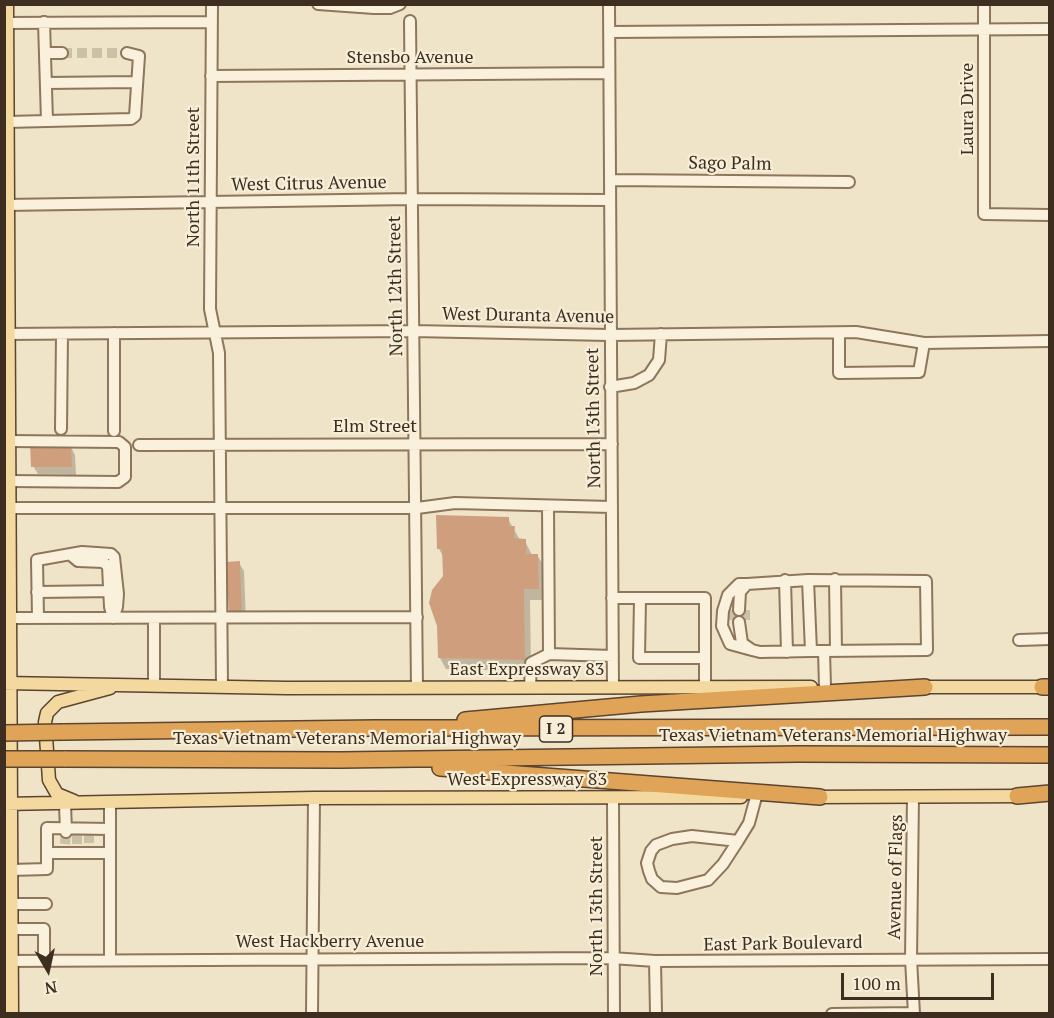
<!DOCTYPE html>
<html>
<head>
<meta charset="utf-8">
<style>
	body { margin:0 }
	#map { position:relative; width:1054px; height:1018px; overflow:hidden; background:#f0e4c8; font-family:"PT Serif",serif }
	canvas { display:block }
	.frame { position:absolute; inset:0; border:6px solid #3d2e20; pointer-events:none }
	.north { position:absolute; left:18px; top:940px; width:60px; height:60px; -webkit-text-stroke:4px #f7eed8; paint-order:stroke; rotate:171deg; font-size:16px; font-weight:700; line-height:24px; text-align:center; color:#3d2e20 }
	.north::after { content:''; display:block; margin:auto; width:21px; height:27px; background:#3d2e20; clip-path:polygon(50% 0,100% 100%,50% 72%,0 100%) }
	.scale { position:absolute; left:841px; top:973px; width:153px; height:27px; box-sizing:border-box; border:3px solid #3d2e20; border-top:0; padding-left:8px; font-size:18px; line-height:21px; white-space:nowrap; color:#3d2e20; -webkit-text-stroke:4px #f7eed8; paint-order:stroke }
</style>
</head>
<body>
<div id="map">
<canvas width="1054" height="1018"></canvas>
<div class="frame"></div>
<div class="north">N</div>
<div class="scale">100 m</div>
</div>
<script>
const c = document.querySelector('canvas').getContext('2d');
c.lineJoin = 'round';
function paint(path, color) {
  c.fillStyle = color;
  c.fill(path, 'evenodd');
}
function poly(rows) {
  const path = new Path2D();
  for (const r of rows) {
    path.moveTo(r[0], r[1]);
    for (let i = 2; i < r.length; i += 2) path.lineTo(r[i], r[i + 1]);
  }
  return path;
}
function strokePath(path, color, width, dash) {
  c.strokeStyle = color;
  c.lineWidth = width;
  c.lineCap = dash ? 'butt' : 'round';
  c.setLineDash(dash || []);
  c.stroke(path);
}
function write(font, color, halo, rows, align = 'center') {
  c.font = font + ' "PT Serif",serif';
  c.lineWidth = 4.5;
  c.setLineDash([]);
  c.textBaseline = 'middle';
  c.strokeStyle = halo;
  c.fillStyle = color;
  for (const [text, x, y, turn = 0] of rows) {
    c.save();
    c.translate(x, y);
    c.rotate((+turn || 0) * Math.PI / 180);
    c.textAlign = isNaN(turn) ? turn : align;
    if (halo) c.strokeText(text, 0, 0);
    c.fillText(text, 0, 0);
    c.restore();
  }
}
const shadow = poly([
	[71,447,75,455,76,475,38,474,33,466],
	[508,519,520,540,525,541,532,555,537,555,544,566,545,600,530,600,531,671,446,669,440,658,444,577,444,558,439,549],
	[239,563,244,571,246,621,235,621]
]);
const building = poly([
	[30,444,71,445,72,467,31,467],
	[436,515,509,517,509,526,515,526,514,538,526,539,526,554,538,554,539,589,524,589,525,660,438,658,437,626,429,603,432,590,443,576,442,549,437,549],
	[240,561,242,614,229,614,226,562]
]);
const minorTunnel = poly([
	[62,53,127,53],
	[734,610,734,622],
	[745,610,745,622],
	[89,833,89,844],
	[65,844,66,832],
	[77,844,77,833]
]);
const minor = poly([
	[212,4,210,309,219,353,222,687],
	[318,4,374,8,390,8,400,4],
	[609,4,613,688],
	[984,4,984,214,1050,215],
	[410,21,417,688],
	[4,23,210,22],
	[609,32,1050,29],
	[45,53,62,53],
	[211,76,609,73],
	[46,83,137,82],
	[47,121,131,119,135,116,139,56,127,53],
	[7,122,47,121,44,22],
	[611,180,849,182],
	[4,205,412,199,610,200],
	[114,333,114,431],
	[839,333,839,373,919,372,924,343],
	[4,334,413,331,609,335,856,332,924,343,1050,341],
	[610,387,634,383,649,375,659,360,661,334],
	[61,429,62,334],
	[8,441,119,442,125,447,125,477,118,482,8,481],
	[139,445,612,444],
	[548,506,549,654,613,656],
	[8,508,417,508,455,503,611,507],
	[72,556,78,561,103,562,108,566,110,607,113,618],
	[835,579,836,651],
	[785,580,787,652],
	[747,584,739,584,728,595,723,611,722,626,730,644,752,650],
	[37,592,115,591],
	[612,598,640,598],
	[739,610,740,592,747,584,808,580],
	[9,618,417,617],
	[38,618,37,560,82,552,111,554,114,557,118,594,117,607,113,618],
	[739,622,742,643,752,650,760,652,811,651],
	[1019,640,1050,639],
	[824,651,811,651,808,580,926,581,927,650,824,651,825,687],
	[705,658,705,598,640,598,639,658,705,658,705,687],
	[154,685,154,618],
	[530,688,531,663,549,654],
	[913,796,911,959,914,1014],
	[613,798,614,1014],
	[65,804,66,832],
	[738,841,692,836,672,839,656,845,651,851,647,863,649,871,652,879,661,887,677,888,708,880,723,864,738,841,749,823,756,797],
	[47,853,110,853],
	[11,870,47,869,47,828,110,829,110,803],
	[11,904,46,904],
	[12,929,44,929,44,960],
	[110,960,110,829],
	[4,961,612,958,655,961,1050,959],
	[655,961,656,1014],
	[312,1014,314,798],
	[832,1014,914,1013]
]);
const major = poly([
	[7,4,12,1014],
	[4,683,287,688,811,687],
	[916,687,1050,687],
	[813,797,1026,796],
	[74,801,57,794,49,780,45,722,47,713,58,702,110,688],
	[4,804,314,798,741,797]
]);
const highway = poly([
	[1042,687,1050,687],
	[465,720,641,704,925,687],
	[63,732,375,728,1050,727],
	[64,759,341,760,798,754,1050,755],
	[440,768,820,797],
	[1017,796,1050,793]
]);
const highwayBridge = poly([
	[4,733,63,732],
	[4,759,64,759]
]);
const shields = [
	[556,729,33]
];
const shieldNames = [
	["I 2",556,729]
];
const streetNames = [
	["Stensbo Avenue",410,58],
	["Laura Drive",968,109,-90],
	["Sago Palm",730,164,1],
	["North 11th Street",194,177,-90],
	["West Citrus Avenue",309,184,-1],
	["North 12th Street",396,286,-91],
	["West Duranta Avenue",528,316,1],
	["North 13th Street",594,418,-91],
	["Elm Street",375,427],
	["East Expressway 83",527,670],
	["Texas Vietnam Veterans Memorial Highway",833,736],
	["Texas Vietnam Veterans Memorial Highway",347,739],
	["West Expressway 83",527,780],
	["Avenue of Flags",896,877,-89],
	["North 13th Street",597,906,-90],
	["West Hackberry Avenue",330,942],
	["East Park Boulevard",783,944,-1]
];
paint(shadow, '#0003');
paint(building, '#cf9f7d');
strokePath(minorTunnel, '#ccc0a6', 10, [10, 5]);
strokePath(minor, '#8d765c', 14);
strokePath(major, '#5b4430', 15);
strokePath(highway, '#5b4430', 18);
strokePath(minor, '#faf1dc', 10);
strokePath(major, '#f3d9a0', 12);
strokePath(highway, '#e0a458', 15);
strokePath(highwayBridge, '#5b4430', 18, []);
strokePath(highwayBridge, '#e0a458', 15);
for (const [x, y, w] of shields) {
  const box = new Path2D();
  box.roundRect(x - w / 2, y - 13, w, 26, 4.5);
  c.fillStyle = '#f7eed8';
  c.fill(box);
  strokePath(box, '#3d2e20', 1.5);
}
write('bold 16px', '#3d2e20', null, shieldNames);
write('18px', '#3d2e20', '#f7eed8', streetNames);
</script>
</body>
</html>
